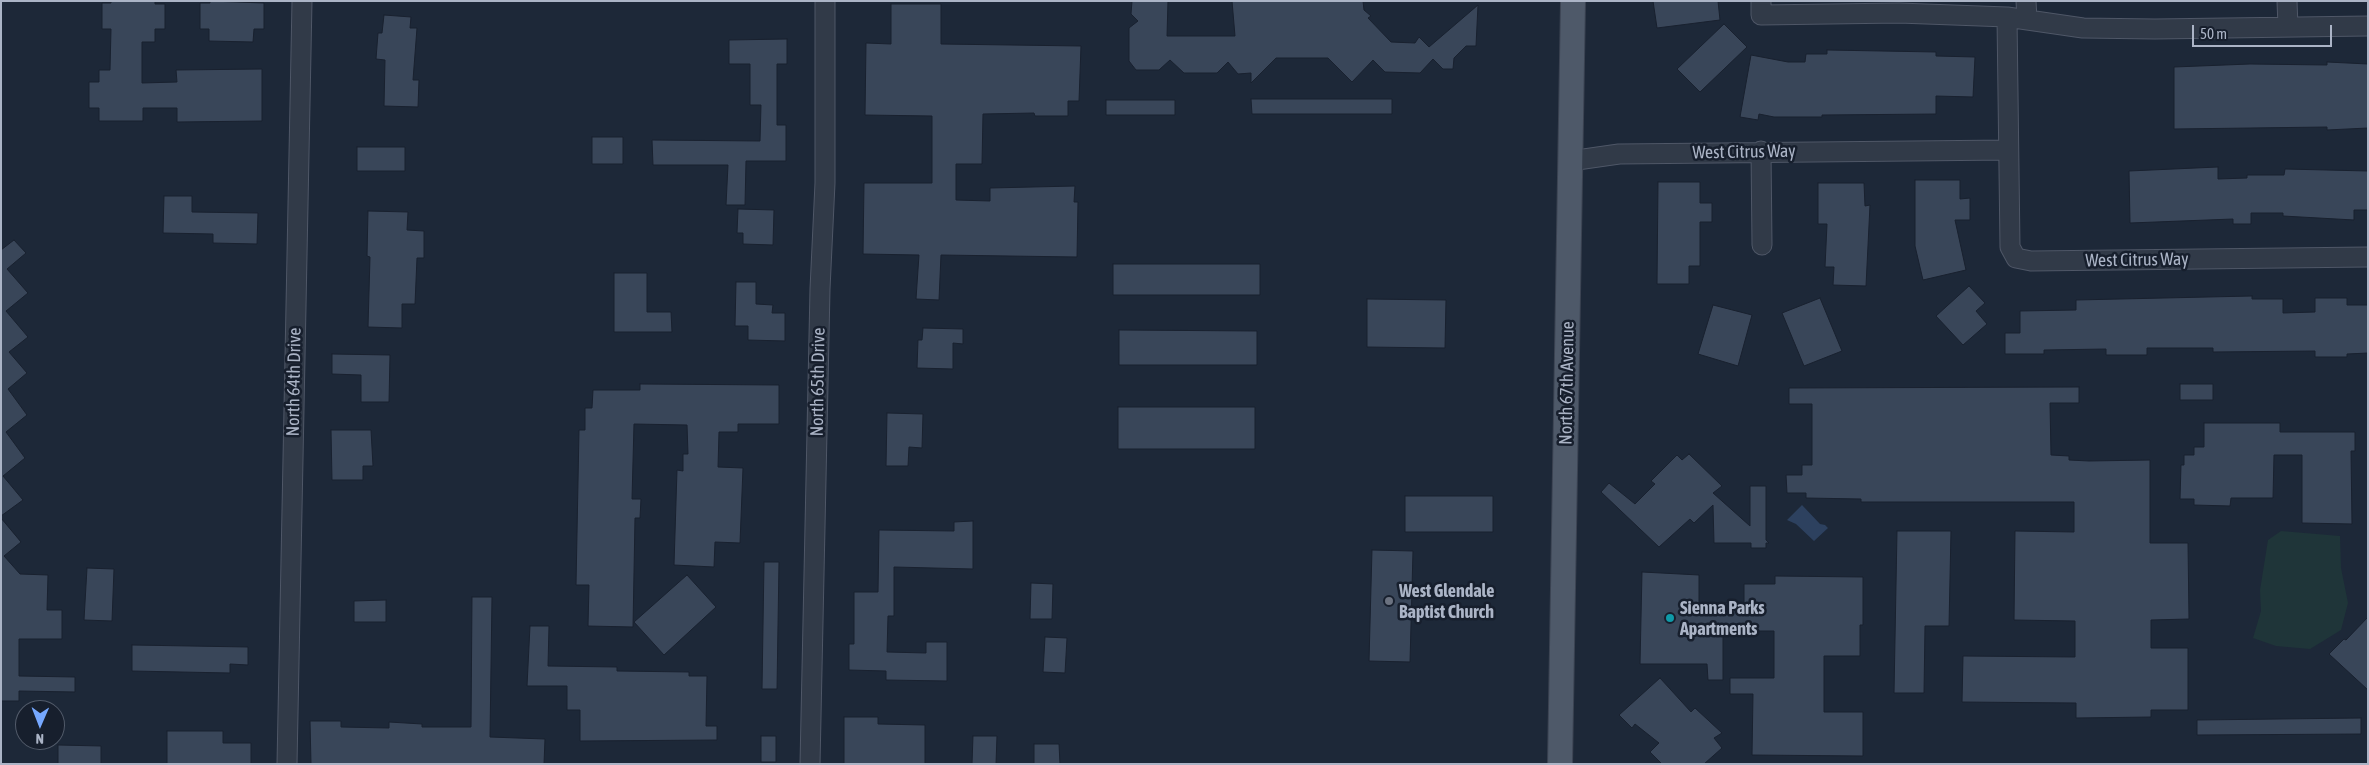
<!DOCTYPE html>
<html>
<head>
<meta charset="utf-8">
<style>
	body { margin:0 }
	#map { position:relative; width:2369px; height:765px; overflow:hidden; background:#1d2838; font-family:"Asap Condensed",sans-serif }
	canvas { display:block }
	.frame { position:absolute; inset:0; border:2px solid #abb4c6; pointer-events:none }
	.north { position:absolute; left:15px; top:700px; width:50px; height:50px; box-sizing:border-box; background:#171f2d; border:1px solid #525b6a; border-radius:50%; rotate:181deg; font-size:14px; font-weight:700; line-height:20px; text-align:center; color:#abb4c6 }
	.north::after { content:''; display:block; margin:auto; width:18px; height:22px; background:#76a8ff; clip-path:polygon(50% 0,100% 100%,50% 72%,0 100%) }
	.scale { position:absolute; left:2192px; top:25px; width:140px; height:22px; box-sizing:border-box; border:2px solid #abb4c6; border-top:0; padding-left:6px; font-size:15px; line-height:18px; white-space:nowrap; color:#abb4c6; -webkit-text-stroke:4px #171f2d; paint-order:stroke }
</style>
</head>
<body>
<div id="map">
<canvas width="2369" height="765"></canvas>
<div class="frame"></div>
<div class="north">N</div>
<div class="scale">50 m</div>
</div>
<script>
const c = document.querySelector('canvas').getContext('2d');
c.lineJoin = 'round';
function paint(path, color) {
  c.fillStyle = color;
  c.fill(path, 'evenodd');
}
function poly(rows) {
  const path = new Path2D();
  for (const r of rows) {
    path.moveTo(r[0], r[1]);
    for (let i = 2; i < r.length; i += 2) path.lineTo(r[i], r[i + 1]);
  }
  return path;
}
function strokePath(path, color, width, dash) {
  c.strokeStyle = color;
  c.lineWidth = width;
  c.lineCap = dash ? 'butt' : 'round';
  c.setLineDash(dash || []);
  c.stroke(path);
}
function write(font, color, halo, rows, align = 'center') {
  c.font = font + ' "Asap Condensed",sans-serif';
  c.lineWidth = 5;
  c.setLineDash([]);
  c.textBaseline = 'middle';
  c.strokeStyle = halo;
  c.fillStyle = color;
  for (const [text, x, y, turn = 0] of rows) {
    c.save();
    c.translate(x, y);
    c.rotate((+turn || 0) * Math.PI / 180);
    c.textAlign = isNaN(turn) ? turn : align;
    if (halo) c.strokeText(text, 0, 0);
    c.fillText(text, 0, 0);
    c.restore();
  }
}
const green = poly([
	[2281,531,2340,536,2341,568,2348,603,2341,630,2310,649,2276,646,2253,638,2261,611,2260,590,2268,540]
]);
const water = poly([
	[1802,505,1820,524,1825,525,1828,528,1814,541,1796,524,1787,520]
]);
const building = poly([
	[111,1,155,1,155,4,165,4,165,29,155,29,155,42,142,42,142,83,177,82,176,70,262,69,262,121,177,122,177,108,143,108,143,121,99,121,99,108,89,108,89,82,99,82,99,70,110,70,111,29,102,29,102,3,111,3,111,1],
	[210,1,264,3,264,29,254,29,253,42,209,41,209,29,200,29,200,3,210,3,210,1],
	[1132,1,1168,1,1167,36,1235,36,1232,1,1363,1,1364,10,1371,16,1368,18,1391,42,1415,43,1419,37,1429,47,1478,5,1476,46,1466,46,1454,58,1453,69,1443,69,1433,59,1420,73,1385,72,1373,60,1352,82,1328,58,1276,58,1251,83,1251,73,1238,74,1228,62,1217,73,1184,73,1170,60,1159,70,1136,70,1129,61,1129,28,1138,21,1131,14,1132,1],
	[1653,1,1718,1,1720,20,1657,28,1653,1],
	[891,4,941,4,941,44,1081,46,1079,101,1068,101,1068,116,1035,116,1034,113,983,114,982,164,956,164,956,200,990,201,990,188,1075,186,1074,202,1078,202,1077,257,941,255,939,300,916,299,919,255,863,254,864,183,932,183,932,116,865,115,866,43,891,44,891,4],
	[384,15,411,17,410,28,417,28,413,80,419,80,418,107,384,106,385,60,376,59,378,33,382,33,384,15],
	[1724,24,1747,47,1700,92,1677,69,1724,24],
	[787,39,787,64,777,64,777,125,786,125,786,161,746,161,745,205,726,205,728,165,653,165,652,140,760,141,761,105,750,105,750,64,729,64,729,40,787,39],
	[1827,50,1936,52,1936,56,1975,57,1973,97,1936,96,1936,114,1822,115,1822,117,1774,117,1759,114,1758,120,1740,117,1751,55,1788,62,1805,62,1806,54,1827,54,1827,50],
	[2327,62,2368,64,2368,128,2327,130,2327,127,2174,129,2174,67,2250,64,2327,65,2327,62],
	[1251,99,1392,99,1392,114,1252,114,1251,99],
	[1106,100,1175,100,1175,115,1106,115,1106,100],
	[592,137,623,137,623,164,592,164,592,137],
	[357,147,405,147,405,171,357,171,357,147],
	[2218,167,2218,179,2247,178,2247,175,2284,175,2285,169,2368,171,2368,210,2354,210,2354,220,2283,216,2283,213,2251,213,2251,224,2233,224,2233,219,2130,223,2129,171,2218,167],
	[1915,180,1960,180,1960,199,1970,198,1970,220,1955,220,1966,270,1923,280,1915,246,1915,180],
	[1658,182,1700,182,1700,203,1712,203,1712,222,1700,222,1700,266,1689,266,1689,284,1657,284,1658,182],
	[1818,183,1864,183,1865,206,1870,205,1866,286,1833,285,1834,267,1825,267,1827,224,1818,224,1818,183],
	[164,196,192,196,192,212,258,213,257,244,213,243,213,234,163,233,164,196],
	[738,209,774,210,773,245,743,244,743,233,737,233,738,209],
	[368,211,408,212,407,230,424,231,424,258,417,258,415,304,402,304,402,328,368,327,370,257,367,256,368,211],
	[14,240,26,253,7,269,28,293,6,311,28,337,9,352,27,373,8,389,27,415,6,432,25,458,3,476,23,500,1,516,1,250,14,240],
	[1113,264,1260,264,1260,295,1113,295,1113,264],
	[614,273,647,273,647,312,671,312,672,332,614,332,614,273],
	[736,282,756,282,756,304,773,305,772,313,785,313,785,341,748,340,748,326,735,326,736,282],
	[1969,286,1985,303,1976,311,1987,324,1963,345,1936,316,1969,286],
	[2252,296,2252,299,2283,299,2283,313,2315,312,2315,298,2347,298,2347,305,2368,305,2368,353,2347,354,2347,357,2315,357,2315,351,2213,352,2213,348,2147,348,2147,355,2106,355,2106,349,2044,350,2044,354,2005,354,2005,333,2020,333,2020,311,2076,310,2076,300,2252,296],
	[1820,298,1842,351,1804,366,1782,313,1820,298],
	[1367,299,1446,300,1445,348,1367,347,1367,299],
	[1713,305,1752,315,1738,366,1698,354,1713,305],
	[923,328,963,329,963,344,953,343,953,369,917,368,918,340,922,340,923,328],
	[1119,330,1257,331,1257,365,1119,365,1119,330],
	[332,354,390,355,389,402,361,402,361,375,332,374,332,354],
	[640,384,779,385,779,424,738,424,738,432,719,432,718,467,743,468,740,543,715,542,714,567,674,565,677,470,683,471,683,454,688,454,687,425,634,424,632,499,641,499,640,518,635,518,633,627,588,626,589,585,576,585,579,430,585,430,585,408,592,408,593,390,640,390,640,384],
	[2180,384,2213,384,2213,400,2180,400,2180,384],
	[2079,387,2079,403,2050,403,2051,455,2069,456,2069,460,2089,461,2150,460,2150,543,2188,543,2189,619,2151,620,2151,648,2188,648,2188,710,2151,710,2151,717,2076,718,2076,703,1962,702,1963,656,2075,657,2075,621,2014,620,2015,531,2074,532,2074,502,1861,502,1861,499,1806,498,1806,493,1787,493,1786,475,1802,475,1802,465,1812,465,1812,404,1789,404,1789,388,2079,387],
	[1118,407,1255,407,1255,449,1118,449,1118,407],
	[887,413,923,414,922,448,909,447,908,466,886,466,887,413],
	[2204,423,2280,423,2280,432,2355,432,2355,451,2351,451,2352,524,2302,523,2302,455,2274,455,2273,498,2231,498,2230,506,2194,505,2194,499,2180,499,2181,465,2184,465,2184,455,2194,455,2194,447,2204,447,2204,423],
	[331,430,371,430,373,466,363,466,363,480,332,480,331,430],
	[1689,454,1722,486,1713,493,1750,526,1750,486,1766,486,1766,540,1769,543,1766,543,1766,548,1751,548,1751,543,1714,543,1713,505,1694,523,1690,519,1659,547,1601,492,1609,483,1635,504,1655,484,1651,481,1677,455,1682,460,1689,454],
	[1405,496,1493,496,1493,532,1405,532,1405,496],
	[1,518,21,542,4,556,20,574,48,575,47,610,62,610,62,639,19,639,19,676,75,677,75,692,19,691,19,701,1,701,1,518],
	[973,521,973,569,894,567,894,616,888,616,887,652,926,653,926,642,947,642,947,681,886,680,886,671,849,670,849,644,854,644,854,592,878,592,879,530,954,531,954,522,973,521],
	[1897,531,1951,531,1949,626,1925,626,1924,693,1894,693,1897,531],
	[1372,550,1413,551,1410,662,1369,661,1372,550],
	[764,562,779,562,777,689,762,689,764,562],
	[87,568,114,569,112,621,84,620,87,568],
	[1642,572,1699,575,1699,603,1744,603,1744,584,1775,584,1775,576,1863,577,1863,625,1860,625,1860,656,1824,656,1824,712,1863,712,1863,756,1752,755,1753,694,1730,694,1730,678,1774,678,1774,631,1723,631,1723,680,1708,680,1707,664,1640,664,1642,572],
	[687,575,716,607,664,655,634,622,687,575],
	[1031,583,1053,584,1052,619,1030,619,1031,583],
	[472,597,492,597,490,737,545,739,544,764,311,764,310,721,341,721,341,727,389,728,389,722,422,724,422,727,471,727,472,597],
	[386,600,386,622,354,622,354,601,386,600],
	[2368,617,2368,690,2329,654,2344,639,2346,640,2368,617],
	[530,626,549,626,548,666,617,667,617,671,689,672,689,676,707,676,706,726,717,726,717,740,580,741,580,710,567,710,567,686,527,686,530,626],
	[1045,637,1067,638,1065,673,1043,672,1045,637],
	[132,645,248,647,248,665,230,664,230,673,132,671,132,645],
	[1660,678,1691,712,1695,708,1722,733,1714,738,1722,748,1704,764,1662,764,1650,752,1659,743,1635,724,1632,728,1619,715,1660,678],
	[844,717,878,717,878,724,925,725,925,764,844,764,844,717],
	[2361,718,2361,734,2197,735,2197,720,2361,718],
	[167,731,223,731,223,743,251,743,251,764,167,764,167,731],
	[761,736,776,736,776,762,761,762,761,736],
	[973,736,997,736,996,764,972,764,973,736],
	[1034,744,1059,744,1060,764,1034,764,1034,744],
	[58,745,101,746,101,764,58,764,58,745]
]);
const minor = poly([
	[1761,1,1761,15,1899,13,2007,17,2083,28,2155,29,2368,26],
	[2026,1,2027,19],
	[2287,1,2288,27],
	[2007,17,2010,247,2016,258,2031,261,2368,257],
	[1761,151,1762,245],
	[1570,161,1619,154,2008,150],
	[287,764,302,1],
	[810,764,820,289,825,183,825,1]
]);
const major = poly([
	[1560,764,1573,1]
]);
const markers = [
	[1389,601,5,"#6b7280"],
	[1670,618,5,"#0f9aa8"]
];
const streetNames = [
	["West Citrus Way",1744,152,-1],
	["West Citrus Way",2137,260,-1],
	["North 64th Drive",294,382,-89],
	["North 65th Drive",818,382,-89],
	["North 67th Avenue",1567,383,-89]
];
const poiNames = [
	["West Glendale",1399,591],
	["Baptist Church",1399,612],
	["Sienna Parks",1680,608],
	["Apartments",1680,629]
];
paint(green, '#1f3539');
paint(water, '#2d415f');
paint(building, '#394659');
strokePath(building, '#19212f', 1);
strokePath(minor, '#4f5767', 21);
strokePath(major, '#3b4352', 26);
strokePath(minor, '#313a48', 19);
strokePath(major, '#4e5969', 24);
for (const [x, y, r, color] of markers) {
  const dot = new Path2D();
  dot.arc(x, y, r, 0, 2 * Math.PI);
  c.fillStyle = color;
  c.fill(dot);
  strokePath(dot, '#171f2d', 2);
}
write('18px', '#abb4c6', '#171f2d', streetNames);
write('bold 18px', '#abb4c6', '#171f2d', poiNames, 'left');
</script>
</body>
</html>
